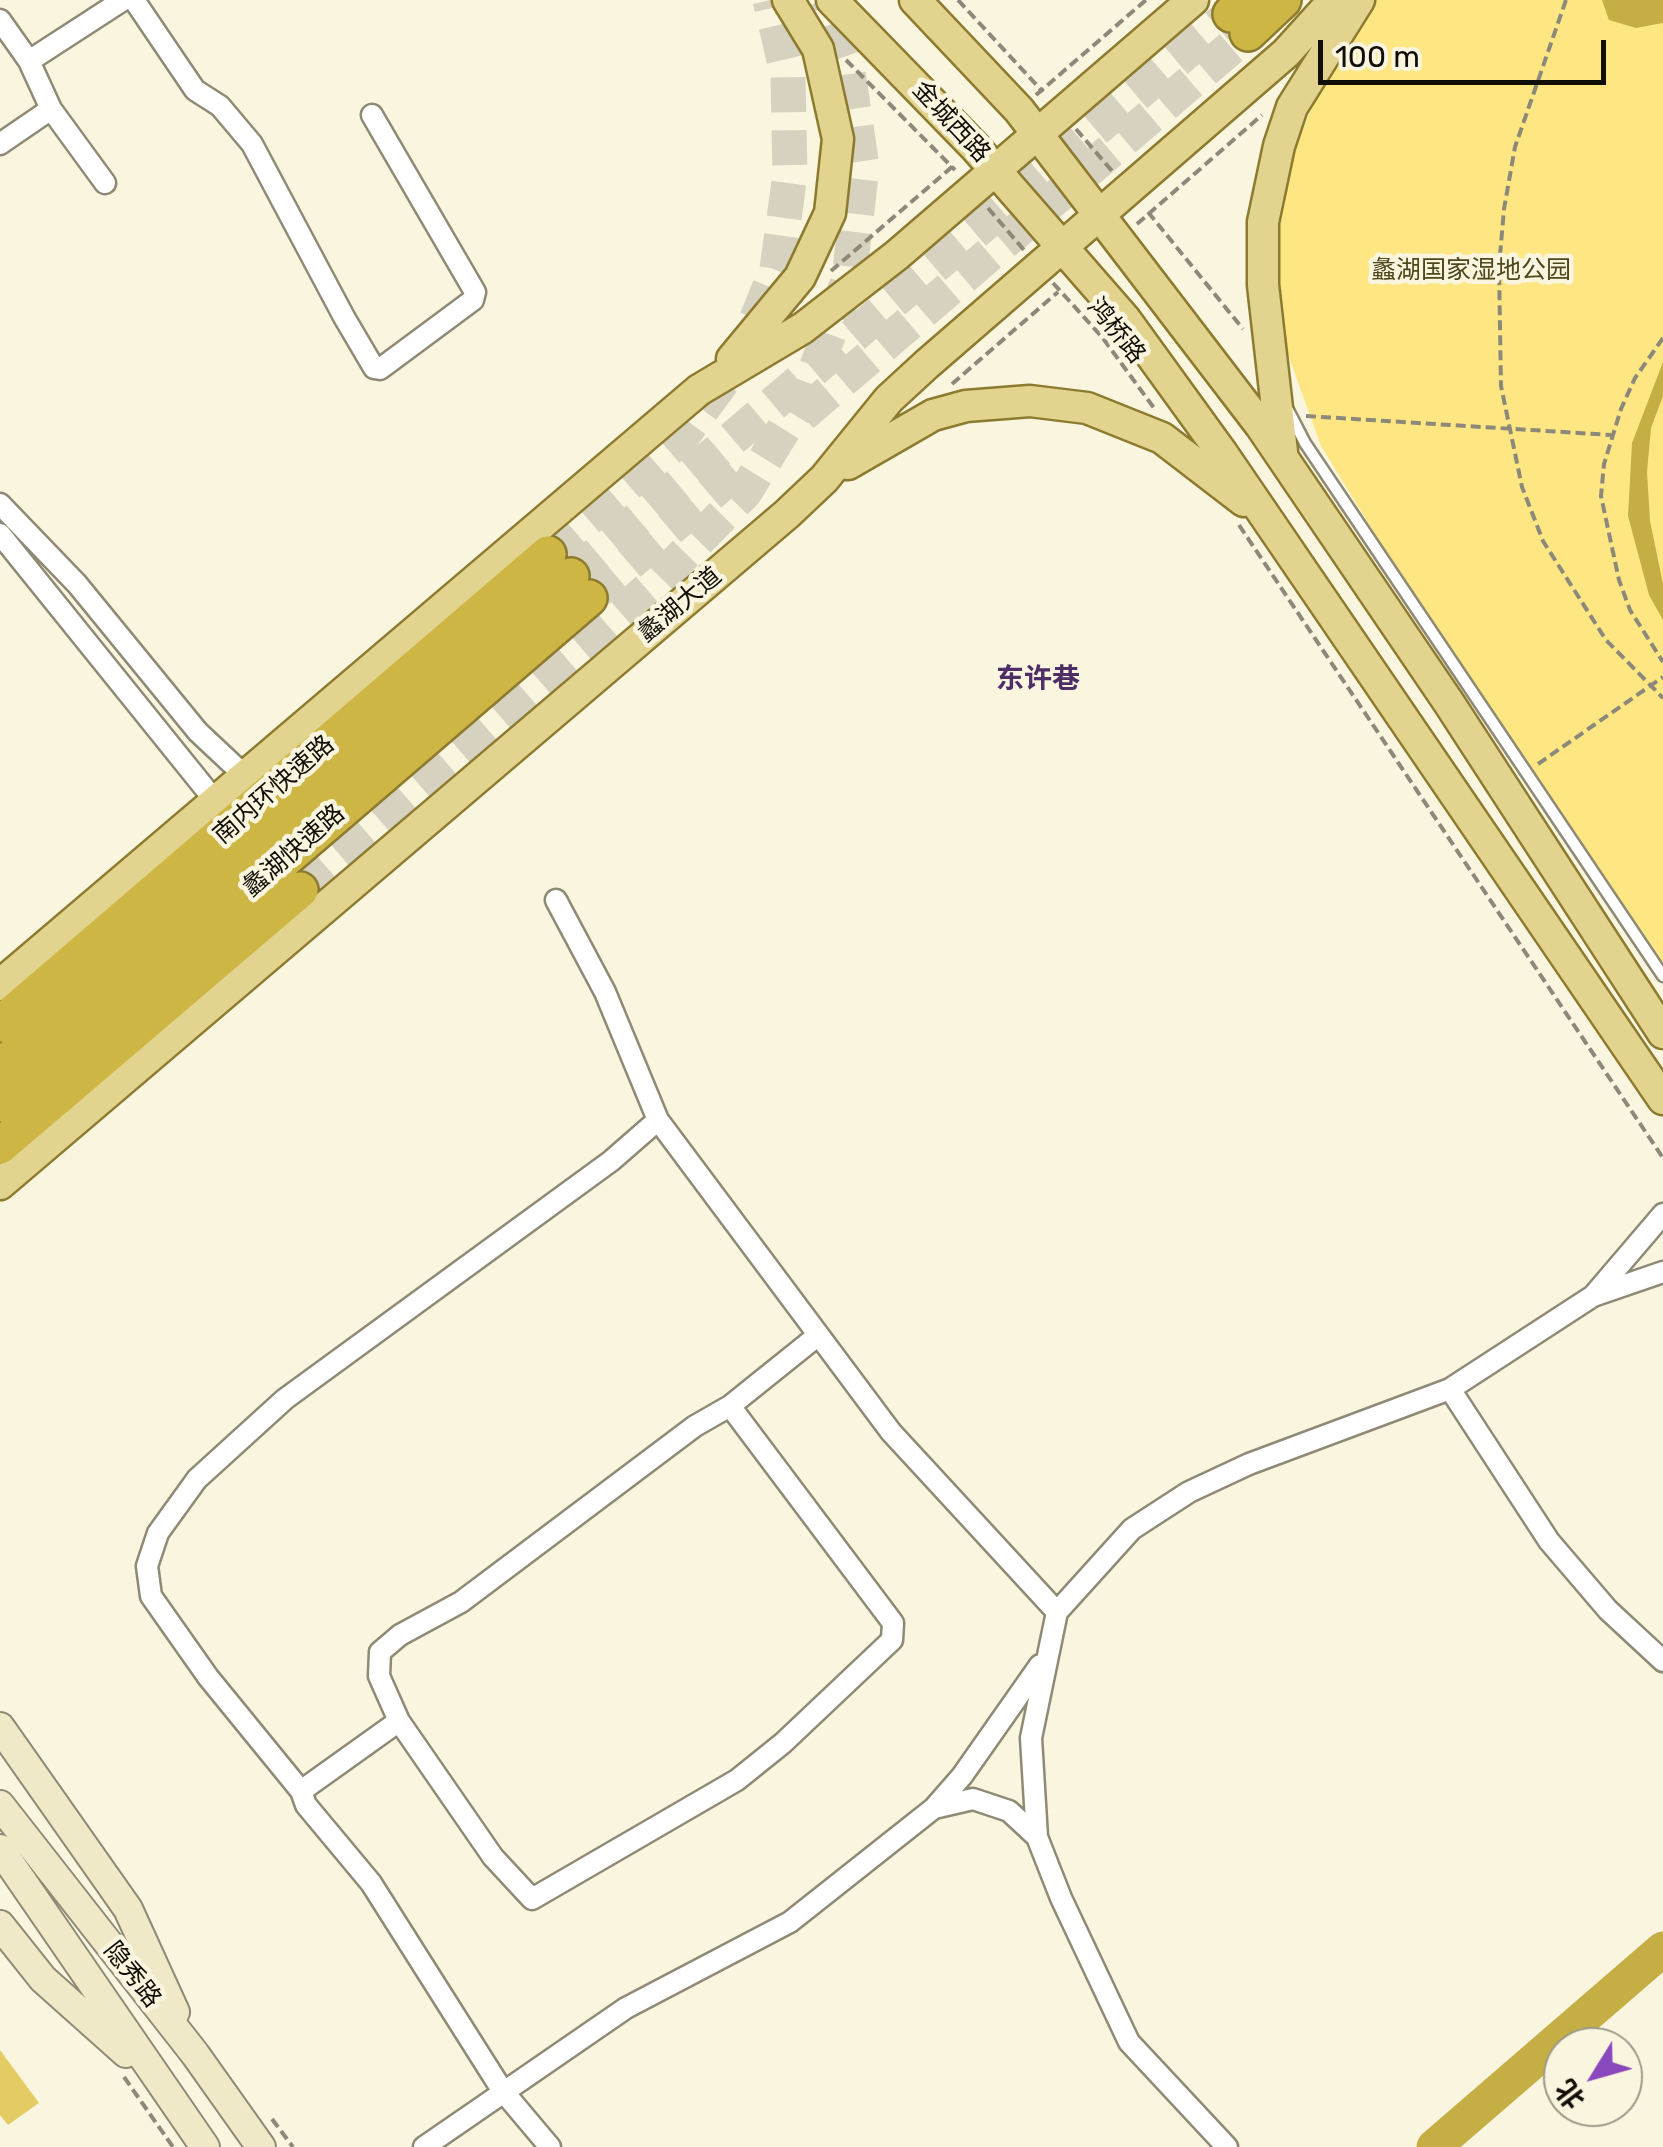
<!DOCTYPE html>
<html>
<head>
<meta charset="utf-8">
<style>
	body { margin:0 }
	#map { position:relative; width:1663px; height:2147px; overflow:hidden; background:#f9f5df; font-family:Rubik,"Noto Sans SC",sans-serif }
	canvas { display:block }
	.north { position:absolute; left:1543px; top:2027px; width:100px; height:100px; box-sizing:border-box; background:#f9f5df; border:2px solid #9c9989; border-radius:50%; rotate:233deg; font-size:28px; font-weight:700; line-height:40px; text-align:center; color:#100e07 }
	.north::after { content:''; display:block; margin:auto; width:35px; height:45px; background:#8948bc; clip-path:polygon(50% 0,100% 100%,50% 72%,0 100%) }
	.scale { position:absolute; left:1318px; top:40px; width:288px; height:45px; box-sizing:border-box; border:5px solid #100e07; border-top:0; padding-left:12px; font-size:30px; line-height:35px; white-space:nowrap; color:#100e07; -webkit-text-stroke:8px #f9f5df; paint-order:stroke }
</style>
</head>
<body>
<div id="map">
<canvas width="1663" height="2147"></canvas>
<div class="north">北</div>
<div class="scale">100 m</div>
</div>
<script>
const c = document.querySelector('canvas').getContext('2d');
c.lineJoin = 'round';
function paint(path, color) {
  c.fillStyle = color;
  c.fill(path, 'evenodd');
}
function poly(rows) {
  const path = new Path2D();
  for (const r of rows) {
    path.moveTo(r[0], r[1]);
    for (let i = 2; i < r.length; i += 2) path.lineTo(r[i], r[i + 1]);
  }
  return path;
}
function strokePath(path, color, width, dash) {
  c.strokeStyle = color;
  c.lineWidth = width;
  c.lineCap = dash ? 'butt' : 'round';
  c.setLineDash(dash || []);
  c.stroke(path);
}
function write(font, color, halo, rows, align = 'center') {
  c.font = font + ' Rubik,"Noto Sans SC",sans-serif';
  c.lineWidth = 9;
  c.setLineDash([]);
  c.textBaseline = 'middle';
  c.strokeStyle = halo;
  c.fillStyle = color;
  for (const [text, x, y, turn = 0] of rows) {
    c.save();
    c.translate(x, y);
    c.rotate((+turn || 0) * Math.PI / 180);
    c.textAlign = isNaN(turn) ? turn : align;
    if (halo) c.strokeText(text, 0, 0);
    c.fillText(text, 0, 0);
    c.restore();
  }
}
const green = poly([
	[1367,0,1663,0,1663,968,1490,722,1321,446,1277,324,1281,187,1340,33]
]);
const forest = poly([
	[1602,0,1663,0,1663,23,1636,28,1609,20],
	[1663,362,1663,396,1651,428,1647,472,1650,521,1663,584,1663,620,1649,595,1628,516,1632,443]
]);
const river = poly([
	[1434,2147,1663,1949]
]);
const building = poly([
	[0,2050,39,2103,8,2125,0,2115]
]);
const highwayTunnel = poly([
	[802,415,1248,33],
	[548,554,681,438,742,355,777,269,790,175,788,77,770,0],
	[571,576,1231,14],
	[589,598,736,472],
	[300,890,659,580,745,492,809,388,849,278,862,167,847,65,824,0]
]);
const path = poly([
	[958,0,1043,92],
	[1566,0,1515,147,1504,209,1499,267,1501,386,1522,487,1543,541,1606,640,1663,698],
	[846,60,955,170],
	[1036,95,1146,0],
	[1076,129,1112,171],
	[988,208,1024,250],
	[1148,212,1243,329],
	[1137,224,1262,115],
	[831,271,953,166],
	[1053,283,1102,337,1154,408],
	[1663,338,1635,378,1621,409,1604,464,1601,496,1619,580,1630,610,1663,662],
	[952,384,1058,292],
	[1306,416,1611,435],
	[1239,525,1663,1158],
	[1538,764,1663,677],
	[124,2077,173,2147],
	[272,2119,293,2147]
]);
const lane = poly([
	[1288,410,1305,443,1663,976]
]);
const street = poly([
	[134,0,195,90,220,106,252,144,344,317,374,368,380,369,473,300,475,292,372,115],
	[0,20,29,61,51,109,105,183],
	[29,61,123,0],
	[0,144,51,109],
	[0,504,77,584,198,732,245,776],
	[0,534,216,802],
	[556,900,605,992,658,1120,891,1432,1057,1612],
	[1663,1214,1593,1296,1663,1272],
	[1450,1389,1549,1541,1608,1610,1663,1661],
	[730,1406,893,1623,892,1640,783,1743,737,1780,532,1899,493,1857,399,1721,379,1676,380,1652,400,1635,461,1602,695,1426,730,1406,816,1337],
	[301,1791,399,1721],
	[934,1808,962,1776,1040,1665],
	[424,2147,626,2008,790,1922,934,1808,973,1799,1009,1811,1037,1837],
	[550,2147,502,2090,371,1883,306,1805,301,1791,208,1677,151,1596,147,1566,158,1533,197,1479,285,1399,611,1161,658,1120],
	[1227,2147,1129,2042,1061,1898,1037,1837,1031,1738,1057,1612,1132,1529,1189,1492,1249,1464,1450,1389,1593,1296]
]);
const secondary = poly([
	[0,1727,128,1909,175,2012],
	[0,1805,195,2054,261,2147],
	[0,1849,205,2147],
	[0,1925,43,1979,126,2053]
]);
const primary = poly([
	[832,0,975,147,1125,319,1222,453,1663,1099],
	[915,0,1019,110,1261,426,1449,703,1663,1033],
	[732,359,800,277,830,213,838,139,818,49,788,0],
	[1282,452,1263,285,1263,222,1279,146,1292,107,1359,0],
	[848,464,933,415,966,406,1030,401,1087,408,1162,438,1244,501],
	[0,985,699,390,803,328,897,255,1193,0],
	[0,1184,787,514,824,479,889,399,927,364,1286,53,1334,0]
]);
const highway = poly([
	[1231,14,1245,0],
	[1248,33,1283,0],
	[0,1024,548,554],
	[0,1067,571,576],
	[0,1104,589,598],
	[0,1146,300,890]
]);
const streetNames = [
	["金城西路",951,122,47],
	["鸿桥路",1116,331,51],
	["蠡湖大道",680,605,-40],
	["南内环快速路",274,790,-41],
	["蠡湖快速路",294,851,-41],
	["隐秀路",132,1975,52]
];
const parkNames = [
	["蠡湖国家湿地公园",1471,271]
];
const neighbourhoodNames = [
	["东许巷",1038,680]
];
paint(green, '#fee782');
paint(forest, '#c5ae44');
strokePath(river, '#c5ae44', 35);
paint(building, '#e3cc64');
strokePath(highwayTunnel, '#d6d2bf', 35, [35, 18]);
strokePath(lane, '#8f8a76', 15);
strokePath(street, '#8f8a76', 25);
strokePath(secondary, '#8f8a76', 32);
strokePath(primary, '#8c7b2f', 35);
strokePath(highway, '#8c7b2f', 40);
strokePath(path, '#8c897a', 4, [10, 5]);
strokePath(lane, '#fff', 10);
strokePath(street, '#fff', 20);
strokePath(secondary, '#f0e9c7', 28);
strokePath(primary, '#e2d38f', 30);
strokePath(highway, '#ceb645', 35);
write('25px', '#100e07', '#f9f5df', streetNames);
write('25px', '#50471b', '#f9f5df', parkNames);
write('bold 28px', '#4d2e67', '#f9f5df', neighbourhoodNames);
</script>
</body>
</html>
